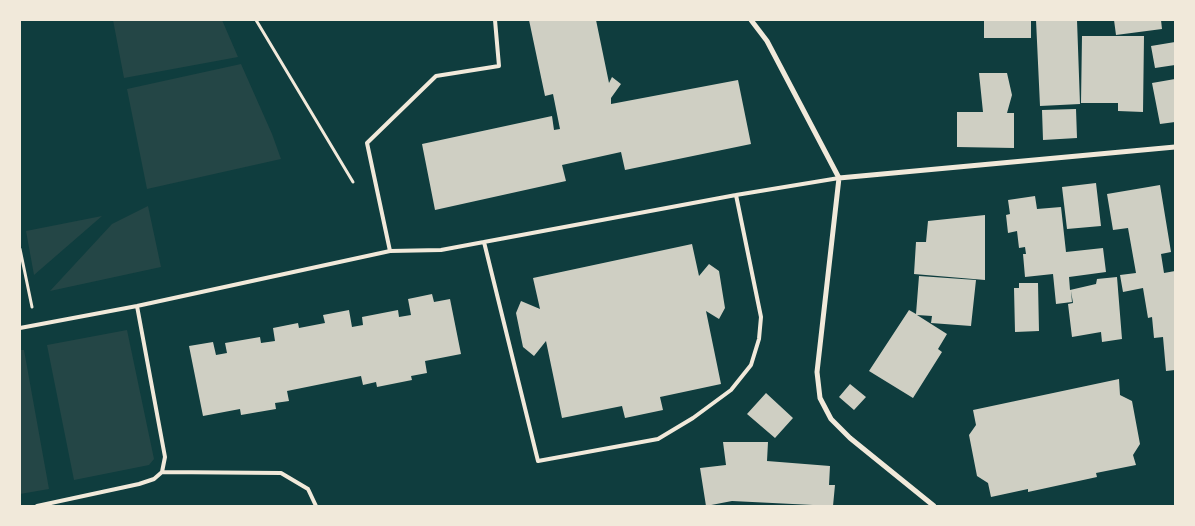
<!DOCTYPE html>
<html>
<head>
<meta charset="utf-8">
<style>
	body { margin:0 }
	#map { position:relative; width:1195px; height:526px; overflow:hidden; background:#0f3d3e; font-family:Overpass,sans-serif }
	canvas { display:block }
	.frame { position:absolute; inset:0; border:21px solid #f1e9da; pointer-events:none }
</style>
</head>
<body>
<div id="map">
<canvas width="1195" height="526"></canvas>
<div class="frame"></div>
</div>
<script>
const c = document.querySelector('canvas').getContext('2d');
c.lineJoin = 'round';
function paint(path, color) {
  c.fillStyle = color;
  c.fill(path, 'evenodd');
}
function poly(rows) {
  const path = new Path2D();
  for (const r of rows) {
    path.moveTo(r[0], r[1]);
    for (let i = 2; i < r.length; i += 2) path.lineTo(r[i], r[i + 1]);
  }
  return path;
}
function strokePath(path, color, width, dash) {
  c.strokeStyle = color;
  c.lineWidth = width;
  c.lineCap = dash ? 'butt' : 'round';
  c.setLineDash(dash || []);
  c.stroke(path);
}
const green = poly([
	[113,20,222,20,238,57,124,78],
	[241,64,272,134,281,159,147,189,127,89],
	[148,206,161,267,50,291,112,224],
	[102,216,34,275,26,231],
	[127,330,154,459,149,465,74,480,47,345],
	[20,350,24,350,49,489,20,494]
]);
const building = poly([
	[529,20,596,20,609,83,612,77,621,84,611,98,611,104,738,80,751,144,625,170,621,152,562,165,566,181,435,210,422,144,552,116,554,130,560,129,553,94,545,96],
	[984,20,1031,20,1031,38,984,38],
	[1036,20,1077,20,1080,104,1040,106],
	[1114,20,1161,20,1162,29,1116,35],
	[1082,36,1144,36,1143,112,1118,111,1118,103,1081,103],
	[1175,42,1175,65,1155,68,1151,46],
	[979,73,1007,73,1012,95,1007,113,1014,113,1014,148,957,147,957,112,983,112],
	[1175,79,1175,122,1160,124,1152,83],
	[1076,109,1077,138,1043,140,1042,110],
	[1096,183,1101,226,1067,229,1062,187],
	[1160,185,1171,252,1161,254,1164,273,1175,271,1175,370,1166,371,1163,337,1154,338,1152,317,1148,318,1143,288,1123,292,1120,275,1136,273,1128,228,1113,230,1107,194],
	[1035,196,1037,209,1061,207,1066,252,1103,248,1106,272,1069,277,1070,290,1096,284,1097,279,1117,277,1122,339,1102,342,1101,332,1072,337,1068,304,1073,303,1071,291,1072,302,1056,304,1053,274,1025,277,1023,254,1026,254,1025,247,1019,248,1017,231,1008,233,1006,215,1010,214,1008,200],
	[985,215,985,280,914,274,916,242,926,242,928,221],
	[692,244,699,276,709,264,719,271,725,308,719,319,706,311,721,384,660,397,663,410,625,418,622,406,562,418,546,341,534,356,523,347,516,313,521,301,540,309,533,278],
	[919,276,976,280,971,326,931,323,932,316,917,315,947,334,938,349,942,352,913,398,869,371,909,310,916,314],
	[1019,283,1038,283,1039,331,1015,332,1014,288,1019,288],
	[432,294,434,302,450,299,461,354,425,361,427,373,411,376,412,380,377,387,376,382,363,385,361,376,287,391,289,401,275,403,276,409,241,415,240,409,203,416,189,346,213,342,216,355,227,353,225,343,260,337,261,343,275,341,273,328,298,323,299,328,325,323,323,315,349,310,352,327,363,325,362,317,398,310,399,317,411,315,408,299],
	[1119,379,1120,395,1132,401,1140,444,1133,455,1136,465,1096,473,1097,477,1028,492,1028,489,991,497,988,483,977,476,969,435,976,425,973,410],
	[850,384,866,397,854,410,839,397],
	[766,393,793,418,775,438,747,414],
	[723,442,768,442,767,461,830,466,829,485,835,485,833,506,732,501,706,506,700,468,726,465]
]);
const path = poly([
	[256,20,353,182],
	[20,249,32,307]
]);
const service = poly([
	[484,242,538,461,658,439,693,418,731,390,751,365,759,339,761,317,736,195],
	[390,251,441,250,736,195,839,178],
	[20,328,137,306,390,251,367,143,436,76,499,66,495,20],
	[162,472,281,473,308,489,316,506],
	[37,506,139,484,154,479,162,472,165,457,137,306]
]);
const minor = poly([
	[751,20,767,41,839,178,817,372,820,398,831,419,850,438,934,506],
	[839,178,1175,147]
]);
paint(green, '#244646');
paint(building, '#cfcfc3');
strokePath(path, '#f1e9da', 3);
strokePath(service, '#f1e9da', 4);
strokePath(minor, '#f1e9da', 5);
</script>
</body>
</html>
